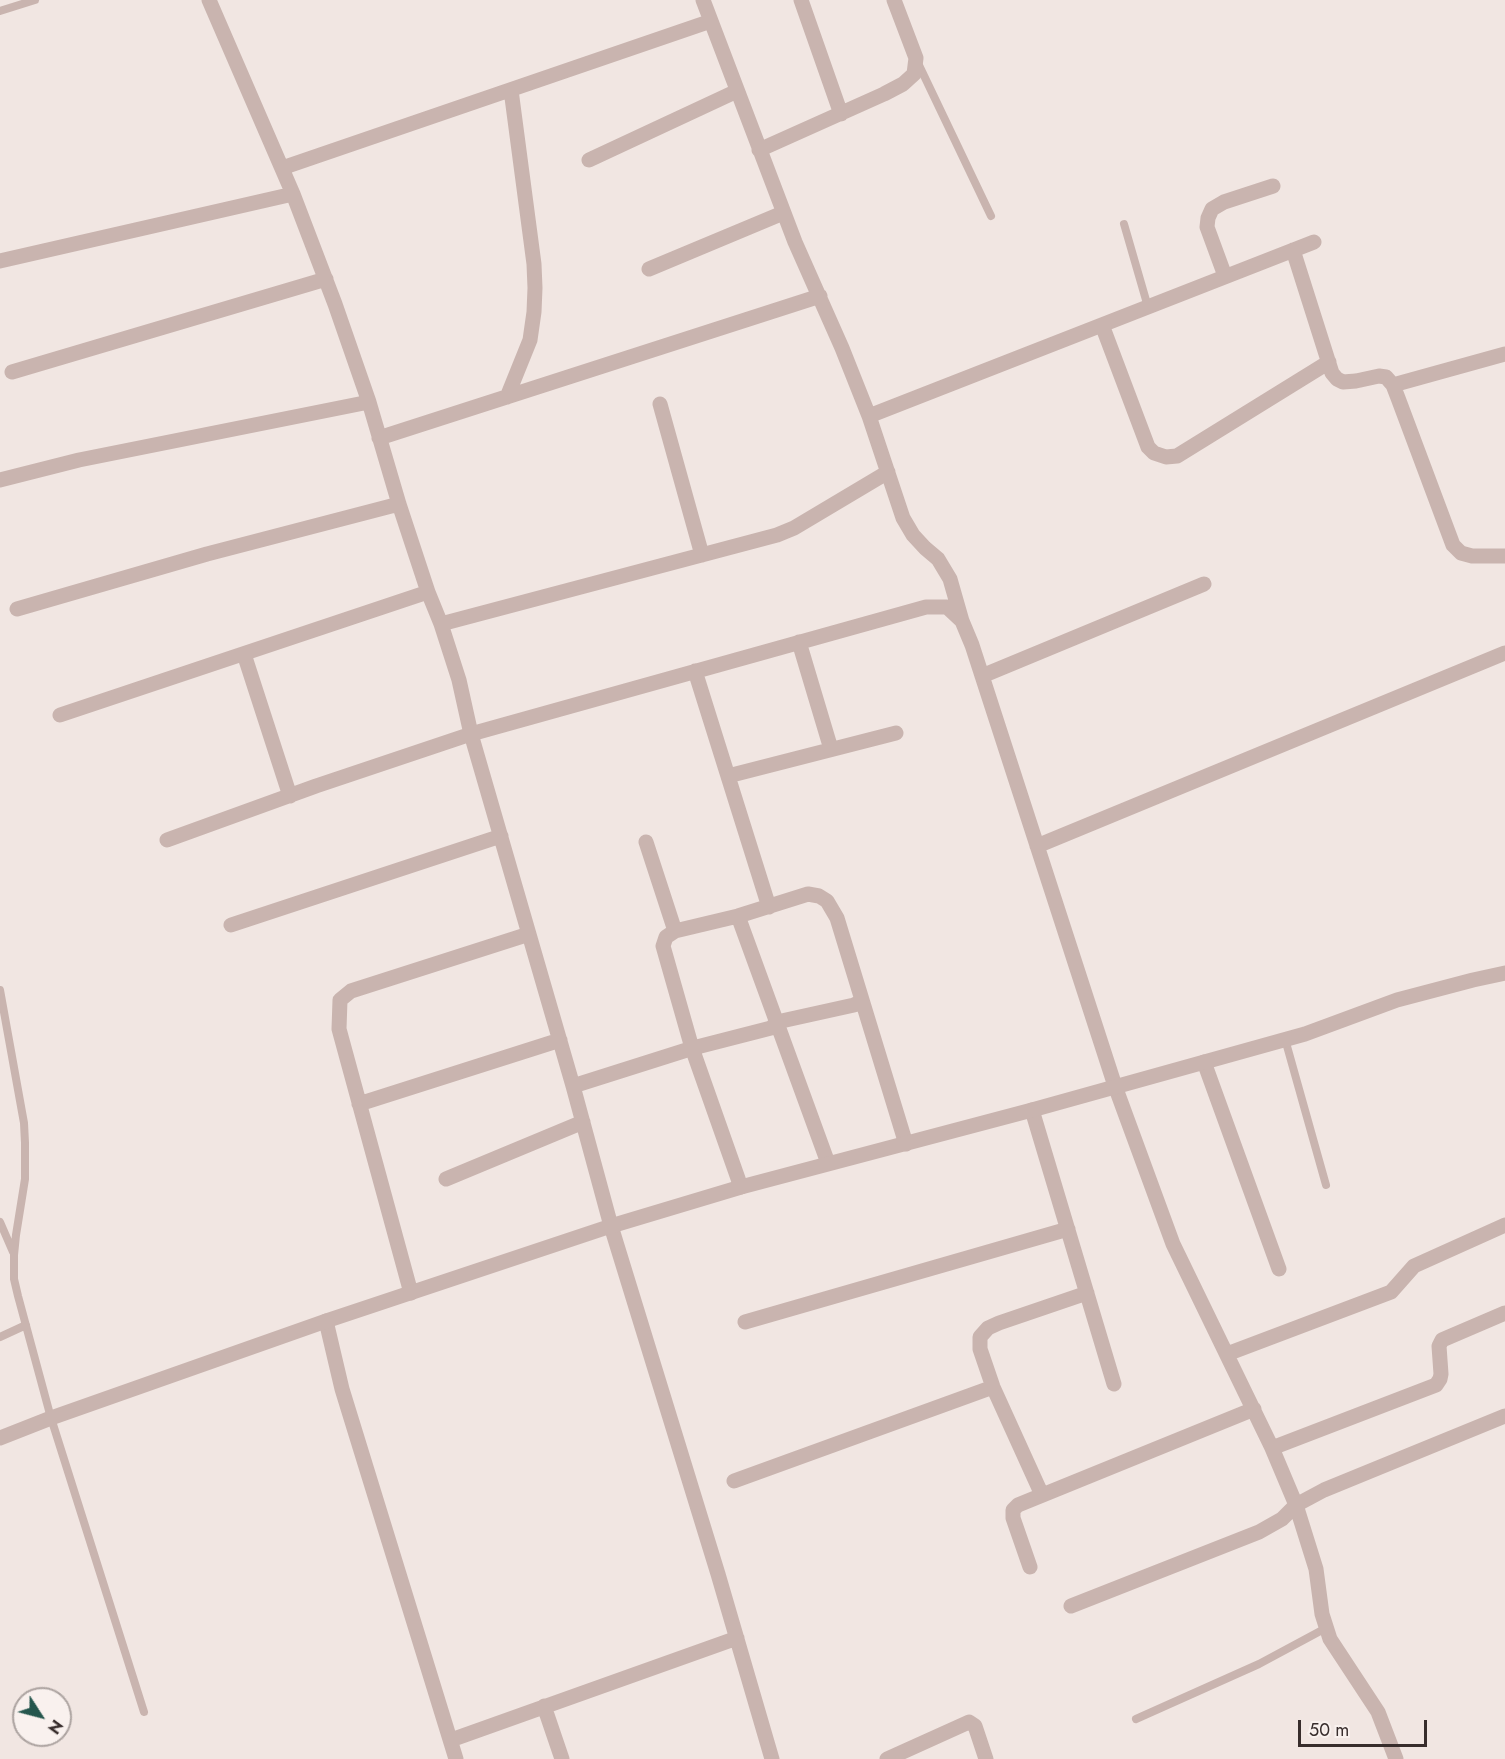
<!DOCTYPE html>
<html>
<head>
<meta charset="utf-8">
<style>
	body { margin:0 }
	#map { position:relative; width:1505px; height:1759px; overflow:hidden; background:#f1e6e2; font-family:Jost,sans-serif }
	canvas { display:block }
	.north { position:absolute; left:12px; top:1687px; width:60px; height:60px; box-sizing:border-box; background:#f9f1ee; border:2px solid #aca3a0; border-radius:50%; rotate:126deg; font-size:16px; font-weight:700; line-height:24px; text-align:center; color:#382d2c }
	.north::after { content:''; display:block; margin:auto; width:21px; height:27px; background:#25564d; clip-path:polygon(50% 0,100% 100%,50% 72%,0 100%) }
	.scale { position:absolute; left:1298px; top:1720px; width:129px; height:27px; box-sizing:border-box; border:3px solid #382d2c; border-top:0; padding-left:8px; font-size:18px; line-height:21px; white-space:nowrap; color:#382d2c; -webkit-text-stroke:4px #f9f1ee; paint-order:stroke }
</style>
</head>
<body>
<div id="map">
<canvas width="1505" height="1759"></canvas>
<div class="north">N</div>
<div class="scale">50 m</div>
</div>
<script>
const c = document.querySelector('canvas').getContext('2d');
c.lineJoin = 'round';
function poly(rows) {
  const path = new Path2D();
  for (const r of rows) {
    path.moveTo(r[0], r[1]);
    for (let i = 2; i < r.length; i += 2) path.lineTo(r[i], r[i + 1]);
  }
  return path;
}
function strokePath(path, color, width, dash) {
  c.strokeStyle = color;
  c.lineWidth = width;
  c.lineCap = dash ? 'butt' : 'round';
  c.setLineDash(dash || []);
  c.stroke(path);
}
const service = poly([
	[0,11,35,0],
	[917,61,991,216],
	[1124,224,1148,307],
	[0,990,24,1123,25,1143,25,1179,16,1235,14,1255,14,1279,18,1296,51,1418,144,1712],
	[1285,1039,1326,1185],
	[0,1222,13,1252],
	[0,1337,26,1325],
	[1136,1719,1259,1664,1326,1628]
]);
const minor = poly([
	[209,0,293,194,335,304,369,402,399,504,428,592,441,624,459,680,471,734,573,1086,611,1226,718,1574,772,1759],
	[703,0,795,242,842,348,869,416,903,518,913,535,925,548,938,559,950,579,962,621],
	[801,0,841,114],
	[759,150,884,94,903,84,914,74,916,58,894,0],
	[589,160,737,91],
	[282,168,711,21],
	[1293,250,1332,373,1337,379,1343,382,1356,381,1379,376,1386,377,1393,385,1398,398,1453,545,1461,553,1472,556,1505,556],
	[0,261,293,194],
	[649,269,783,213],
	[1225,276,1207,227,1208,218,1212,209,1224,202,1273,186],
	[1102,325,1148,447,1154,453,1166,457,1177,456,1329,362],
	[12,372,326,279],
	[1393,385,1505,354],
	[507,397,530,340,534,312,535,288,534,264,511,90],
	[660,404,702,555],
	[869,416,1314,242],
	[379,438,820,296],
	[0,480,79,460,369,402],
	[17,609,207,554,399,504],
	[441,624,777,535,794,528,888,472],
	[799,642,831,749],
	[244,654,290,796],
	[695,671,769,907],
	[982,676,1204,584],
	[60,715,428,592],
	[728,776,896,733],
	[167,840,316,786,471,734,926,607,947,607,962,621,972,645,1115,1086,1173,1244,1272,1448,1296,1505,1316,1569,1322,1614,1330,1639,1378,1712,1396,1759],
	[646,842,675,931],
	[1037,846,1505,653],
	[738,916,828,1163],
	[231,925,501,836],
	[1204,1062,1279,1269],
	[573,1086,693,1048,771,1028,777,1022,854,1005,862,1001],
	[359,1104,560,1040],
	[1032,1110,1114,1384],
	[446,1179,583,1122],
	[741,1187,692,1048,663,946,666,937,675,931,738,916,808,894,819,896,827,901,837,918,906,1144],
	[411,1293,339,1029,340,1000,351,991,529,934],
	[326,1321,342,1389,456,1759],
	[745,1322,1068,1229],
	[1227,1354,1391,1292,1414,1266,1505,1225],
	[1272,1448,1436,1385,1440,1379,1441,1374,1439,1346,1442,1340,1505,1313],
	[734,1481,993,1387],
	[1042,1495,993,1387,980,1349,980,1337,988,1328,999,1323,1087,1293],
	[1030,1567,1013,1518,1013,1510,1018,1505,1254,1409],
	[1071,1606,1259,1532,1282,1519,1296,1505,1324,1490,1505,1416],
	[544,1706,562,1759],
	[451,1740,737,1638],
	[887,1759,969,1722,975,1726,986,1759]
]);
const tertiary = poly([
	[0,1438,51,1418,326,1321,611,1226,741,1187,1032,1110,1305,1034,1397,1000,1473,980,1505,973]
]);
strokePath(service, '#c9b4af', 8);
strokePath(minor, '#c9b4af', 15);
strokePath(tertiary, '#c9b4af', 15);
</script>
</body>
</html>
